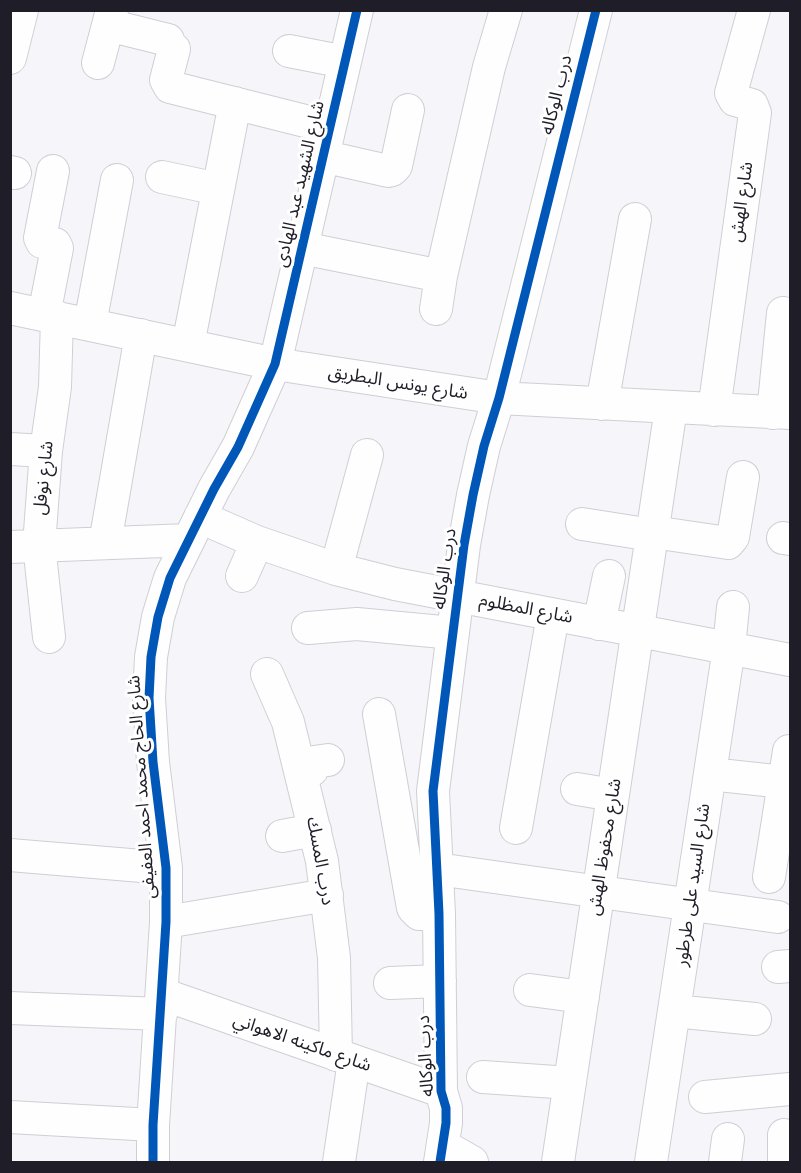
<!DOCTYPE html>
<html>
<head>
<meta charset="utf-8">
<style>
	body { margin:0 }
	#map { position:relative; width:801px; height:1173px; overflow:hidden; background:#f6f6fa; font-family:Arial,sans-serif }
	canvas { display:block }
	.frame { position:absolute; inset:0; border:12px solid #1e1d28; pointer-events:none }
</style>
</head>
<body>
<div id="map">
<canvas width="801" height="1173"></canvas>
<div class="frame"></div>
</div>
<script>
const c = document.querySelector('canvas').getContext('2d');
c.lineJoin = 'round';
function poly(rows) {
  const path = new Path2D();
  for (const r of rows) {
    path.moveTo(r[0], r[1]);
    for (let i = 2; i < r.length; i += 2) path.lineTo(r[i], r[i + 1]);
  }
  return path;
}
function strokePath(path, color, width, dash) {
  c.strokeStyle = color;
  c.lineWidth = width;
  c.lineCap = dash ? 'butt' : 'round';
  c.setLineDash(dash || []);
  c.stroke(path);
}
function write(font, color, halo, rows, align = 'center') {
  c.font = font + ' Arial,"Noto Sans Arabic",sans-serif';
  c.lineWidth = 6;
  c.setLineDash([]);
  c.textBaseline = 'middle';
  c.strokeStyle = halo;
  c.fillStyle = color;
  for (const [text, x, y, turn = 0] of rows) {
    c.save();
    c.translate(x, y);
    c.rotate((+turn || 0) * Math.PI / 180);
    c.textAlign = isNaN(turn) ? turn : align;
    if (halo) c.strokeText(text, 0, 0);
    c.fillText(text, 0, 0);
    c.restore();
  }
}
const minor = poly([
	[108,25,168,40],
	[174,49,166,80,170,87,329,127],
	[289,51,345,62],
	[10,58,22,10],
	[98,63,112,10],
	[322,156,388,171,392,170,396,166,408,110],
	[10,172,15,173],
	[162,177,218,189],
	[302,248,441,276],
	[10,308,275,364,499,398,790,413],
	[436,309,441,276,489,67,506,10],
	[44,315,57,248,55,244,42,242,40,238,53,171],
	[90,324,117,180],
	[188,345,235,103],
	[602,404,635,219],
	[714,410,755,113,752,105,735,100,731,93,754,10],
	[773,413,783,313],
	[10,449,46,451],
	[200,517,257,542,336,569,395,584,790,660],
	[582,524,652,535],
	[653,532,728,543,733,537,743,477],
	[783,538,790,539],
	[105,543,141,335],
	[10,547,188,540],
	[336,569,367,455],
	[242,576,257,542],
	[599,624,609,576],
	[308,628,357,624,453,633],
	[49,637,39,545,46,451,55,387,57,317],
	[267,674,288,722,322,861,334,958,336,1055],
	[379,714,413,908,419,914,439,914],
	[301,771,312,770,314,762,328,760],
	[710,774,784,782],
	[577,789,613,795],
	[516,828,553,615],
	[282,836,315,830],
	[10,855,166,868],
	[437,869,778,917],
	[769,877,789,751],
	[166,922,327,895],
	[778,967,790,966],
	[390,983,440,981],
	[530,990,583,997],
	[162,994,441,1091],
	[10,1008,161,1014],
	[674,1011,755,1019],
	[483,1077,570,1083],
	[705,1097,790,1089],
	[10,1117,153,1125],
	[444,1146,472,1162],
	[153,1162,153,1125,166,922,166,868,153,762,149,698,151,657,158,617,170,578,214,489,238,447,275,364,357,10],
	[339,1162,354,1061],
	[440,1162,446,1123,446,1108,441,1091,439,914,433,791,464,545,473,495,484,446,499,398,596,10],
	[558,1162,671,408],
	[651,1162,729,648,733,607],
	[725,1162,728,1139],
	[784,1162,784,1135]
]);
const cycleway = poly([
	[153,1162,153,1125,166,922,166,868,153,762,149,698,151,657,158,617,170,578,214,489,238,447,275,364,357,10],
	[440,1162,446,1123,446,1108,441,1091,439,914,433,791,464,545,473,495,484,446,499,398,596,10]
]);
const streetNames = [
	["درب الوكاله",557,95,-76],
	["شارع الشهيد عبد الهادى",300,184,-77],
	["شارع الهش",742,202,-82],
	["شارع يونس البطريق",398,383,9],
	["شارع نوفل",44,478,-84],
	["درب الوكاله",445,569,-82],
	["شارع المظلوم",526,609,11],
	["شارع الحاج محمد احمد العفيفى",142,787,-94],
	["شارع محفوظ الهش",605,847,-81],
	["درب المسك",320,861,80],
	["شارع السيد على طرطور",693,885,-82],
	["شارع ماكينه الاهواني",302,1043,19],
	["درب الوكاله",426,1056,-93]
];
strokePath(minor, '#ceced5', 34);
strokePath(minor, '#fefefe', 32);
strokePath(cycleway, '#0057b8', 9);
write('18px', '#1e1d28', '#fff', streetNames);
</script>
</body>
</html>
